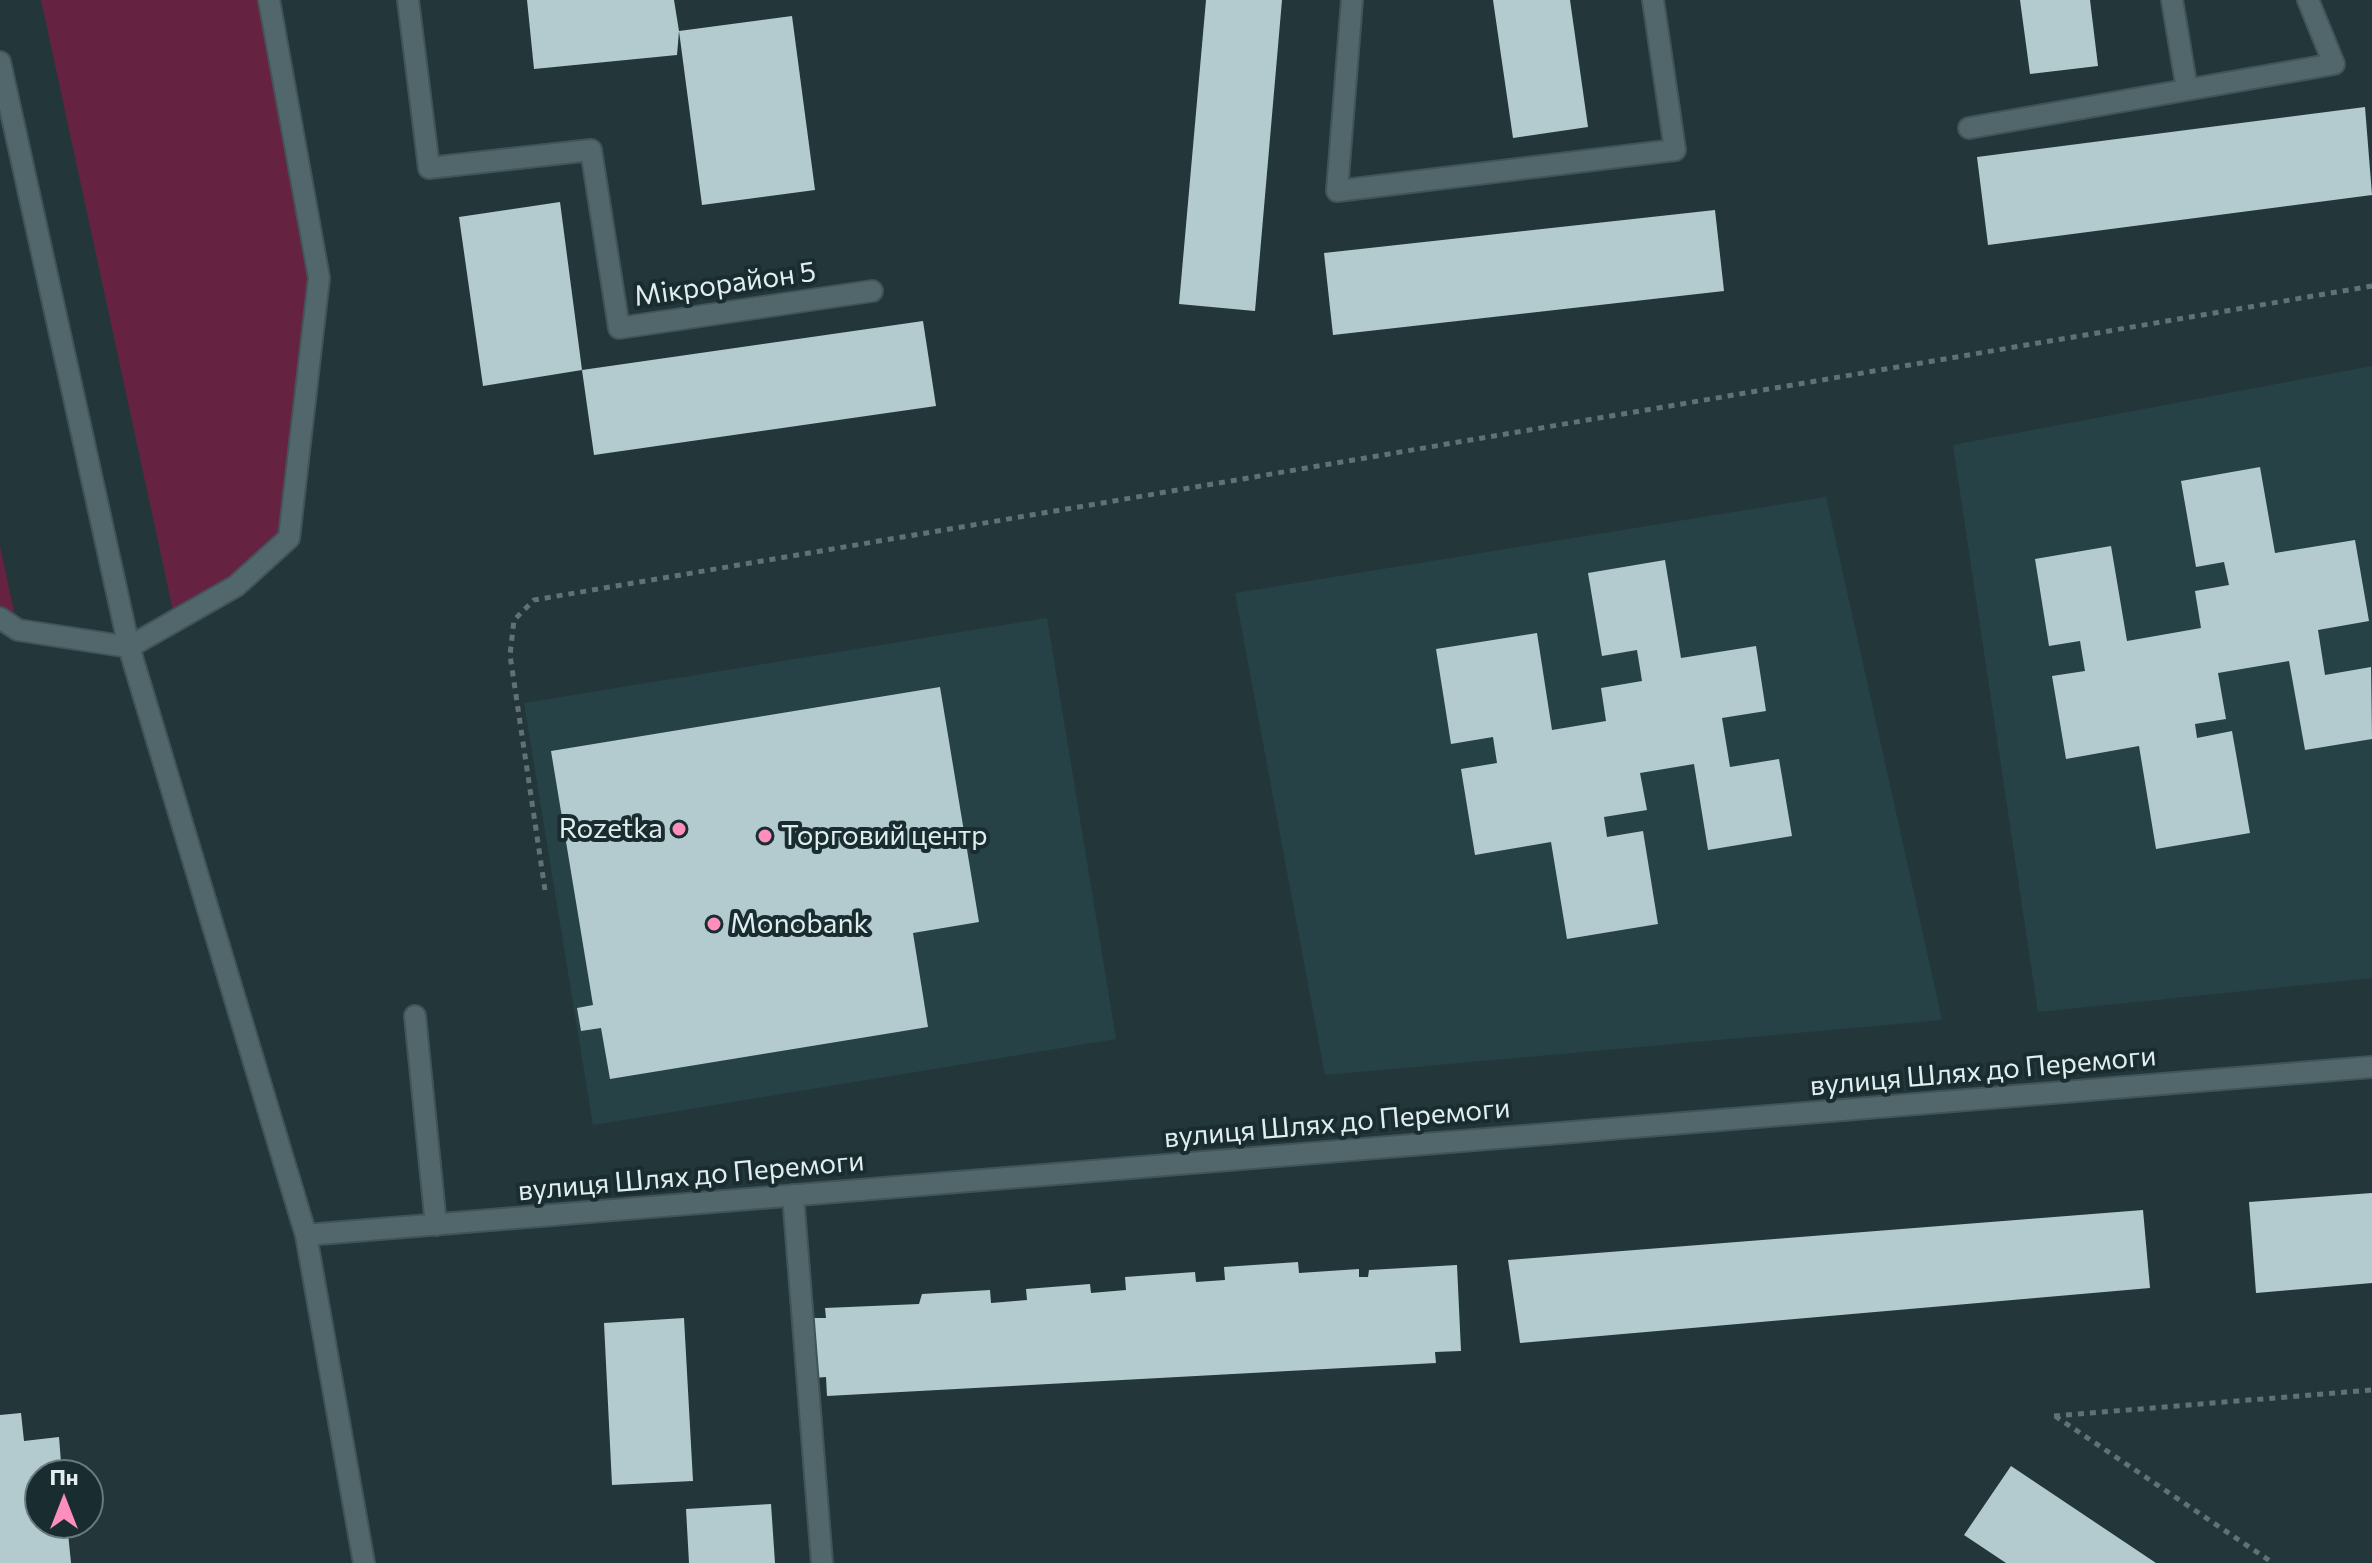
<!DOCTYPE html>
<html>
<head>
<meta charset="utf-8">
<style>
	body { margin:0 }
	#map { position:relative; width:2372px; height:1563px; overflow:hidden; background:#23373a; font-family:Commissioner,sans-serif }
	canvas { display:block }
	.north { position:absolute; left:24px; top:1459px; width:80px; height:80px; box-sizing:border-box; background:#192d30; border:2px solid #697a7c; border-radius:50%; rotate:0deg; font-size:22px; font-weight:700; line-height:32px; text-align:center; color:#e1edef }
	.north::after { content:''; display:block; margin:auto; width:28px; height:36px; background:#fe8ebc; clip-path:polygon(50% 0,100% 100%,50% 72%,0 100%) }
</style>
</head>
<body>
<div id="map">
<canvas width="2372" height="1563"></canvas>
<div class="north">Пн</div>
</div>
<script>
const c = document.querySelector('canvas').getContext('2d');
c.lineJoin = 'round';
function paint(path, color) {
  c.fillStyle = color;
  c.fill(path, 'evenodd');
}
function poly(rows) {
  const path = new Path2D();
  for (const r of rows) {
    path.moveTo(r[0], r[1]);
    for (let i = 2; i < r.length; i += 2) path.lineTo(r[i], r[i + 1]);
  }
  return path;
}
function strokePath(path, color, width, dash) {
  c.strokeStyle = color;
  c.lineWidth = width;
  c.lineCap = dash ? 'butt' : 'round';
  c.setLineDash(dash || []);
  c.stroke(path);
}
function write(font, color, halo, rows, align = 'center') {
  c.font = font + ' Commissioner,sans-serif';
  c.lineWidth = 8;
  c.setLineDash([]);
  c.textBaseline = 'middle';
  c.strokeStyle = halo;
  c.fillStyle = color;
  for (const [text, x, y, turn = 0] of rows) {
    c.save();
    c.translate(x, y);
    c.rotate((+turn || 0) * Math.PI / 180);
    c.textAlign = isNaN(turn) ? turn : align;
    if (halo) c.strokeText(text, 0, 0);
    c.fillText(text, 0, 0);
    c.restore();
  }
}
const built = poly([
	[2372,366,2372,978,2038,1012,1953,445],
	[1826,497,1942,1020,1325,1075,1235,593],
	[1047,618,1116,1039,593,1125,524,703]
]);
const green = poly([
	[41,0,269,0,319,278,289,538,175,620],
	[0,546,18,630,0,618]
]);
const building = poly([
	[527,0,674,0,679,31,677,55,534,69],
	[1206,0,1282,0,1255,311,1179,304],
	[1493,0,1570,0,1588,127,1513,138],
	[2020,0,2090,0,2098,66,2030,74],
	[792,16,815,190,702,205,679,31],
	[2365,107,2372,195,1988,245,1977,157],
	[560,202,582,370,483,386,459,217],
	[1715,210,1724,291,1333,335,1324,253],
	[923,321,936,406,594,455,582,370],
	[2260,467,2275,553,2355,540,2369,621,2318,630,2325,675,2371,667,2372,739,2305,750,2289,661,2218,673,2226,719,2195,724,2197,738,2232,731,2250,833,2156,849,2139,746,2066,759,2052,676,2085,671,2080,641,2049,646,2035,559,2111,546,2127,641,2201,628,2195,591,2229,585,2224,562,2196,567,2181,481],
	[1665,560,1681,658,1756,646,1766,711,1722,718,1730,767,1779,759,1792,836,1708,850,1694,764,1640,773,1647,810,1604,817,1607,837,1643,831,1658,924,1567,939,1551,842,1475,855,1461,769,1497,763,1493,737,1451,744,1436,649,1537,633,1552,730,1606,721,1601,688,1642,681,1637,650,1602,656,1588,573],
	[940,687,979,922,913,933,928,1027,610,1079,601,1028,581,1031,577,1008,593,1005,551,751],
	[2372,1193,2372,1283,2256,1293,2249,1202],
	[2143,1210,2150,1288,1520,1343,1508,1260],
	[1298,1262,1299,1273,1359,1269,1359,1277,1368,1277,1369,1270,1457,1265,1461,1351,1435,1352,1436,1363,827,1396,826,1377,813,1378,811,1318,826,1318,825,1308,919,1304,922,1294,990,1290,991,1303,1027,1300,1026,1289,1090,1284,1091,1293,1126,1290,1125,1277,1195,1272,1196,1282,1225,1280,1224,1267],
	[684,1318,693,1481,612,1485,604,1323],
	[21,1413,24,1441,59,1437,62,1475,40,1475,40,1523,67,1523,71,1563,0,1563,0,1415],
	[2011,1466,2156,1563,2006,1563,1964,1535],
	[771,1504,775,1563,689,1563,686,1509]
]);
const path = poly([
	[545,890,510,655,514,620,534,600,2372,286],
	[2054,1416,2372,1390],
	[2055,1416,2273,1563]
]);
const minor = poly([
	[408,0,429,168,591,150,619,328,872,291],
	[1352,0,1337,191,1675,150,1653,0],
	[2172,0,2187,89],
	[0,62,129,647,306,1235,364,1563],
	[1969,128,2334,64,2308,0],
	[0,618,18,630,129,647,236,586,289,538,319,278,269,0],
	[415,1016,436,1225],
	[793,1195,822,1563],
	[306,1235,2372,1067]
]);
const markers = [
	[679,829,8,"#fe8ebc"],
	[765,836,8,"#fe8ebc"],
	[714,924,8,"#fe8ebc"]
];
const streetNames = [
	["Мікрорайон 5",725,284,-8],
	["вулиця Шлях до Перемоги",1983,1071,-5],
	["вулиця Шлях до Перемоги",1337,1123,-5],
	["вулиця Шлях до Перемоги",691,1176,-5]
];
const poiNames = [
	["Rozetka",663,829,"right"],
	["Торговий центр",781,836],
	["Monobank",730,924]
];
paint(built, '#264247');
paint(green, '#652241');
paint(building, '#b3cbcf');
strokePath(minor, '#425457', 24);
strokePath(path, '#617275', 5, [6, 6]);
strokePath(minor, '#52676b', 20);
for (const [x, y, r, color] of markers) {
  const dot = new Path2D();
  dot.arc(x, y, r, 0, 2 * Math.PI);
  c.fillStyle = color;
  c.fill(dot);
  strokePath(dot, '#192d30', 3);
}
write('28px', '#e1edef', '#192d30', streetNames);
write('28px', '#e1edef', '#192d30', poiNames, 'left');
</script>
</body>
</html>
